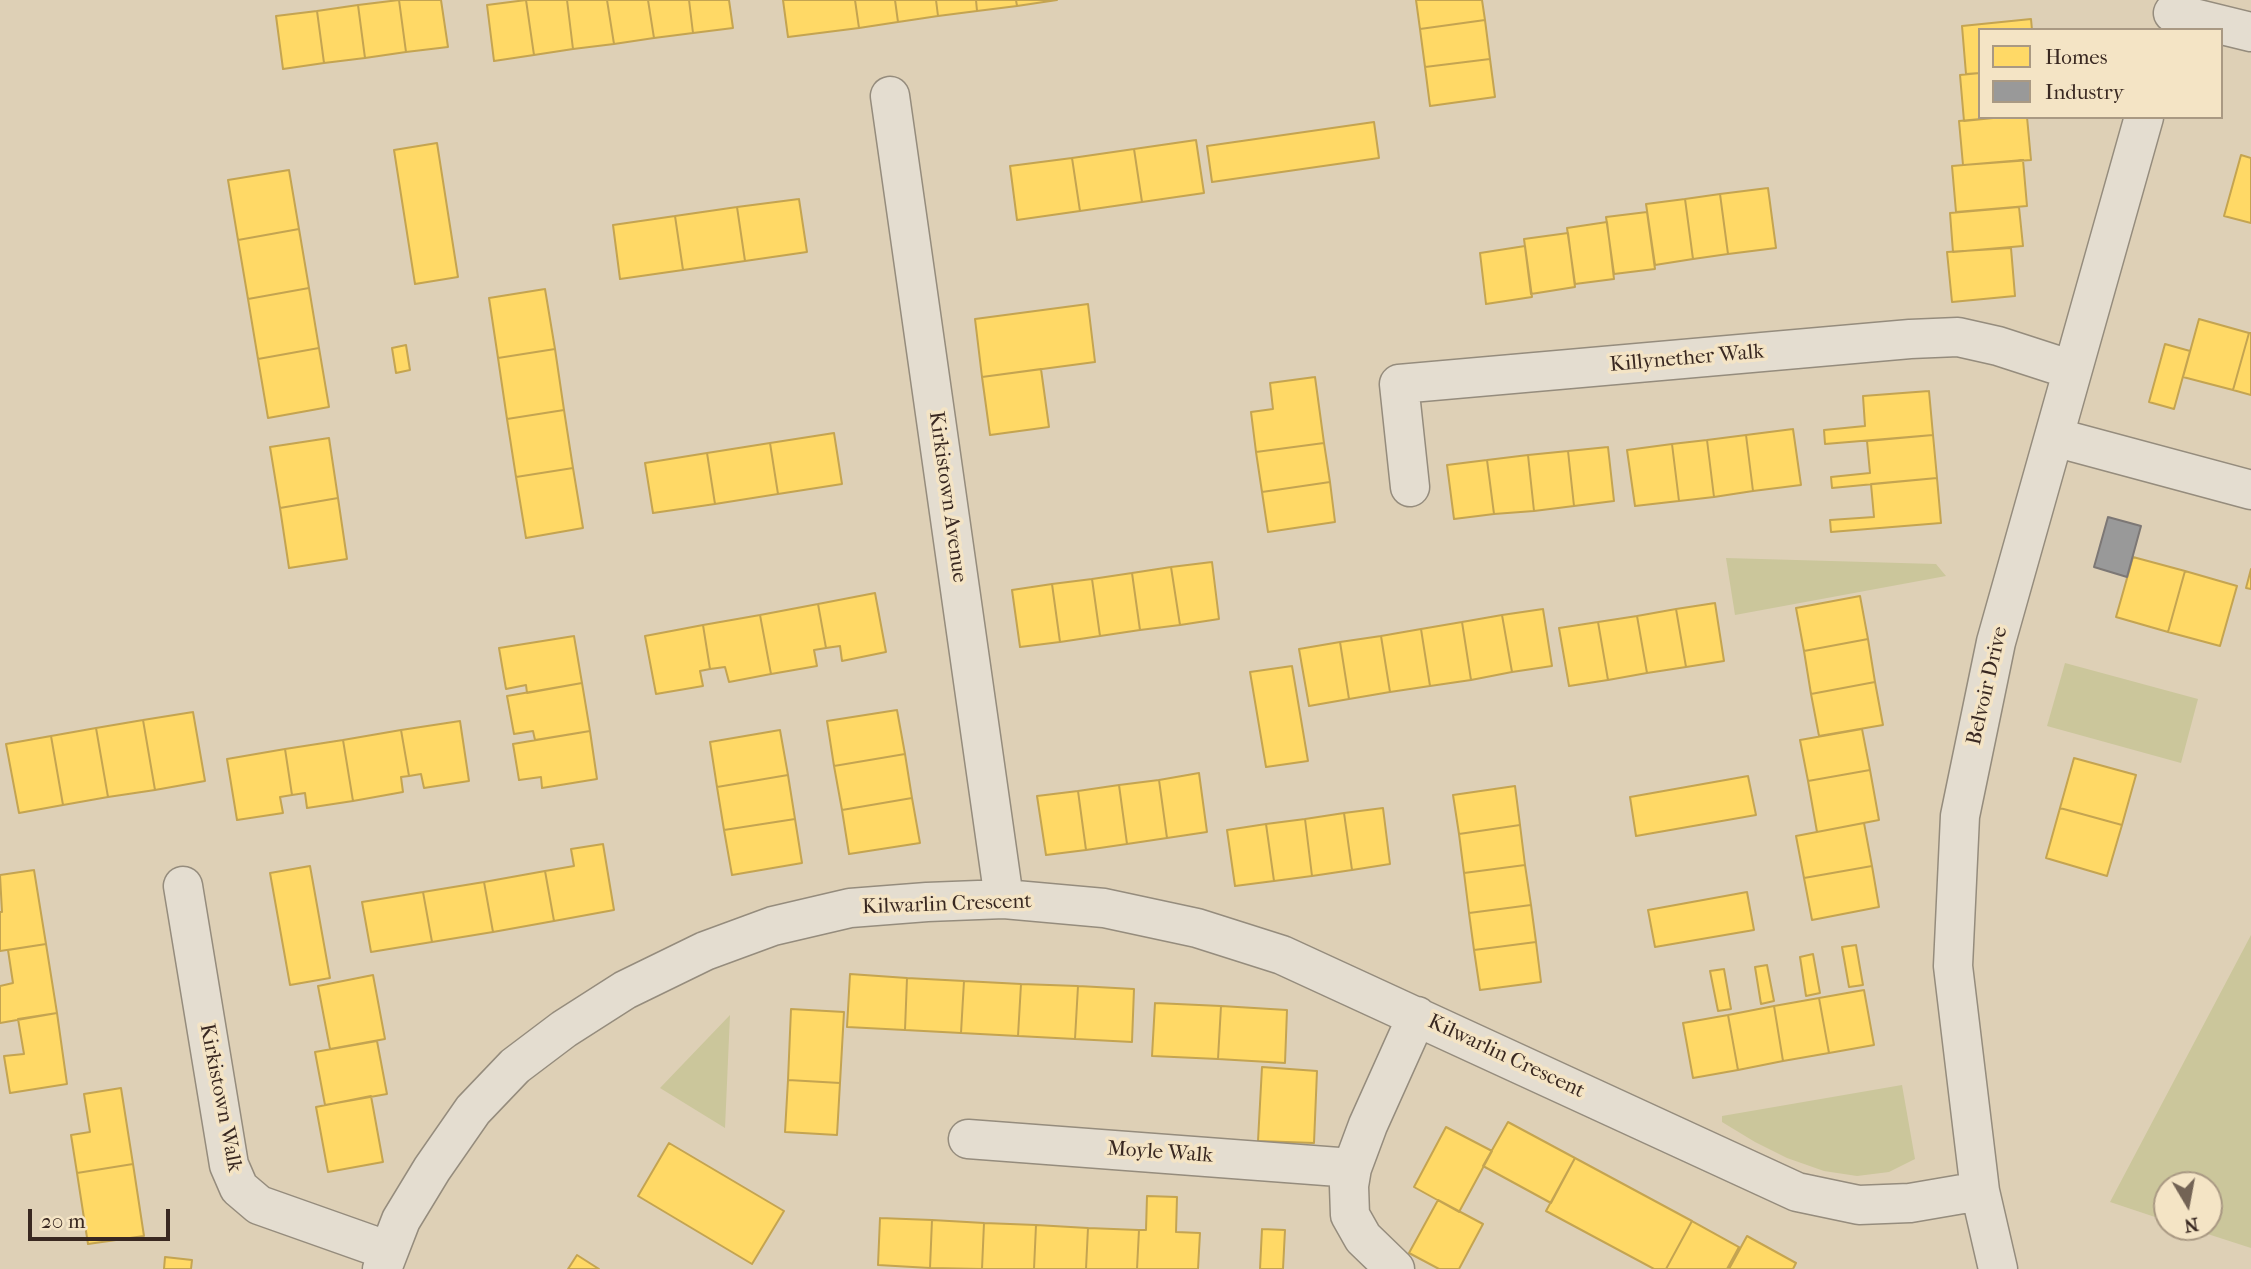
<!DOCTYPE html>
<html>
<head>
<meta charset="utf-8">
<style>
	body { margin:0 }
	#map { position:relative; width:2251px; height:1269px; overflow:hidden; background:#ded0b6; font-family:"IM FELL French Canon",serif }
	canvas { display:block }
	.legend { position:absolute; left:1978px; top:28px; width:245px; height:91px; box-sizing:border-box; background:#f4e4c5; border:2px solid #a99983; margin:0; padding:9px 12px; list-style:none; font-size:21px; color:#392821 }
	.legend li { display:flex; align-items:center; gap:14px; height:35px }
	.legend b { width:35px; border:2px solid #a99983 }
	.north { position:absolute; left:2153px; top:1171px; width:70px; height:70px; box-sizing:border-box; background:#f4e4c5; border:2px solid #a99983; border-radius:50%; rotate:170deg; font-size:19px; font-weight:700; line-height:28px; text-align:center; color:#392821 }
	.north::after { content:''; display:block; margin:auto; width:24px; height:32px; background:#736355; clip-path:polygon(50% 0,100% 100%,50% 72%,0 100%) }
	.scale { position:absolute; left:28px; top:1209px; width:142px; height:32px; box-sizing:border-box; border:4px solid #392821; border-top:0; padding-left:9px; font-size:21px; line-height:24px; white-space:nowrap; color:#392821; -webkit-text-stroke:5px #f4e4c5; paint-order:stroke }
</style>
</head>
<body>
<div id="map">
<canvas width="2251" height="1269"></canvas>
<ul class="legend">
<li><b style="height:19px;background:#ffd966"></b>Homes</li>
<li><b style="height:19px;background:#999"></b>Industry</li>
</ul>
<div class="north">N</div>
<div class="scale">20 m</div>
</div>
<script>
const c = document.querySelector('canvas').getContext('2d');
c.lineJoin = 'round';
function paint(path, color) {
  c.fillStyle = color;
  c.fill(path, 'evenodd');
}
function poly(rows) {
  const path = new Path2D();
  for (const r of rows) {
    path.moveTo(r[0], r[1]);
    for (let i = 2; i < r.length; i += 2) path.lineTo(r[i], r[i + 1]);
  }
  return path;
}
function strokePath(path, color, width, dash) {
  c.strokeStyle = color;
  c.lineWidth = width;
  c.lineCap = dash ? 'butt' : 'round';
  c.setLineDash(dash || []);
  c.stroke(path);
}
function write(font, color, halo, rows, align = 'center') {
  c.font = font + ' "IM FELL French Canon",serif';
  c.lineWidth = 7;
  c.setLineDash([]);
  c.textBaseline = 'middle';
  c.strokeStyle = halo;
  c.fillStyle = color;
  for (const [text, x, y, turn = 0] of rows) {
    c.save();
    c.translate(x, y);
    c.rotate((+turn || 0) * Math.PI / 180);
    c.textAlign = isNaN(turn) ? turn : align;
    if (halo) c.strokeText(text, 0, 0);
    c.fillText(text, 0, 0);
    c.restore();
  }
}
const green = poly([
	[1726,558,1936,564,1946,576,1735,615],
	[2065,663,2198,699,2181,763,2047,726],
	[2251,935,2251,1248,2186,1227,2209,1227,2209,1185,2167,1185,2167,1221,2110,1202],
	[730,1015,725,1128,660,1088],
	[1902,1085,1915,1159,1889,1172,1857,1176,1824,1171,1787,1158,1755,1142,1722,1122,1722,1116]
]);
const homes = poly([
	[399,0,406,52,365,58,358,5,399,0],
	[399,0,441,0,448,47,406,52,399,0],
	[526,0,534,55,494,61,487,5,526,0],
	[526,0,567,0,573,49,534,55,526,0],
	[567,0,607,0,614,44,573,49,567,0],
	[607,0,648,0,654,38,614,44,607,0],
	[648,0,689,0,693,33,654,38,648,0],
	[689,0,729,0,733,28,693,33,689,0],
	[783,0,855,0,859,28,788,37,783,0],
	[855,0,895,0,898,22,859,28,855,0],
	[895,0,936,0,938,16,898,22,895,0],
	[936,0,976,0,977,11,938,16,936,0],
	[976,0,1016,0,1017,6,977,11,976,0],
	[1016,0,1057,0,1017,6,1016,0],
	[1416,0,1482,0,1485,20,1420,29,1416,0],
	[358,5,365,58,324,63,317,11,358,5],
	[317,11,324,63,283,69,276,16,317,11],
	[2031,19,2032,30,1980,30,1980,73,1966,74,1962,26,2031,19],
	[1485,20,1490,59,1425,67,1420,29,1485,20],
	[1490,59,1495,97,1430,106,1425,67,1490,59],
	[1980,73,1980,117,2003,117,1964,121,1960,75,1980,73],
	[2003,117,2027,117,2031,160,1963,165,1959,121,2003,117],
	[1374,122,1379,158,1212,182,1207,146,1374,122],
	[1196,140,1204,193,1142,202,1134,149,1196,140],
	[437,143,458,277,415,284,394,150,437,143],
	[1134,149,1142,202,1080,211,1072,158,1134,149],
	[2241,155,2251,158,2251,223,2224,216,2241,155],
	[1072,158,1080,211,1017,220,1010,166,1072,158],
	[2023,160,2027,206,1956,212,1952,166,2023,160],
	[289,170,299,229,238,240,228,180,289,170],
	[1768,188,1776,248,1728,254,1720,194,1768,188],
	[1720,194,1728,254,1693,259,1685,199,1720,194],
	[799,199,807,252,745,261,737,207,799,199],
	[1685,199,1693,259,1655,265,1646,204,1685,199],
	[737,207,745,261,683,270,675,216,737,207],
	[2019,207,2023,246,1953,252,1950,213,2019,207],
	[1647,212,1655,269,1614,274,1606,217,1647,212],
	[675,216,683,270,620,279,613,225,675,216],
	[1607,222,1614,279,1575,284,1567,228,1607,222],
	[299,229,309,288,248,299,238,240,299,229],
	[1568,233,1575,287,1531,294,1524,239,1568,233],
	[1525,246,1532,297,1486,304,1480,253,1525,246],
	[2011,248,2015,296,1952,302,1947,252,2011,248],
	[309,288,319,348,258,359,248,299,309,288],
	[545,289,555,349,498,358,489,298,545,289],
	[1088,304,1095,362,982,377,975,319,1088,304],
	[2199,319,2249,333,2233,390,2183,377,2199,319],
	[2249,333,2251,333,2251,395,2233,390,2249,333],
	[2165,344,2190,351,2174,409,2149,402,2165,344],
	[406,345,410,370,396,373,392,348,406,345],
	[319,348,329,407,268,418,258,359,319,348],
	[555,349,564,410,507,419,498,358,555,349],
	[1041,369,1049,427,990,435,982,377,1041,369],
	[1315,377,1324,443,1256,452,1251,412,1273,409,1270,383,1315,377],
	[1929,391,1933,435,1825,444,1824,430,1865,426,1863,396,1929,391],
	[564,410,573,468,516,477,507,419,564,410],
	[1793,429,1801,485,1753,491,1746,435,1793,429],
	[834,433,842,484,778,494,770,443,834,433],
	[1746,435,1753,491,1714,497,1707,440,1746,435],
	[1933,435,1937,478,1832,488,1831,477,1870,473,1867,441,1933,435],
	[329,438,338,498,280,508,270,447,329,438],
	[1707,440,1714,497,1679,501,1672,444,1707,440],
	[770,443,778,494,715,504,707,453,770,443],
	[1324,443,1330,482,1262,492,1256,452,1324,443],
	[1672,444,1679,501,1635,506,1627,450,1672,444],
	[1608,447,1614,501,1574,506,1568,451,1608,447],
	[1568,451,1574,506,1534,511,1528,455,1568,451],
	[707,453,715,504,653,513,645,463,707,453],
	[1528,455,1534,511,1494,514,1487,460,1528,455],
	[1487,460,1494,514,1454,519,1447,465,1487,460],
	[573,468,583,528,526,538,516,477,573,468],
	[1937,478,1941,523,1831,532,1830,520,1874,517,1871,484,1937,478],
	[1330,482,1335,522,1268,532,1262,492,1330,482],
	[338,498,347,559,289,568,280,508,338,498],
	[2133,557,2185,571,2168,632,2116,617,2133,557],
	[1212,562,1219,619,1180,625,1171,567,1212,562],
	[1171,567,1180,625,1140,630,1132,573,1171,567],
	[2251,569,2251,589,2246,588,2251,569],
	[2185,571,2237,586,2220,646,2168,632,2185,571],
	[1132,573,1140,630,1100,636,1092,579,1132,573],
	[1092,579,1100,636,1060,642,1052,584,1092,579],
	[1052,584,1060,642,1020,647,1012,590,1052,584],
	[875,593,886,652,842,661,840,646,826,648,818,604,875,593],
	[1860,596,1868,639,1804,651,1796,608,1860,596],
	[1715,603,1724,661,1686,667,1676,609,1715,603],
	[818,604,826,648,814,650,817,666,771,674,760,615,818,604],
	[1543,609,1552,666,1512,672,1502,615,1543,609],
	[1676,609,1686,667,1647,673,1637,616,1676,609],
	[760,615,771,674,729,682,725,667,710,669,703,625,760,615],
	[1502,615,1512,672,1471,680,1462,622,1502,615],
	[1637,616,1647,673,1608,680,1598,622,1637,616],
	[1462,622,1471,680,1430,686,1421,629,1462,622],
	[1598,622,1608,680,1569,686,1559,628,1598,622],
	[703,625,710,669,700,671,703,686,656,694,645,636,703,625],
	[1421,629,1430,686,1390,692,1381,636,1421,629],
	[574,636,582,683,527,693,526,685,506,689,499,648,574,636],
	[1381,636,1390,692,1349,699,1340,642,1381,636],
	[1868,639,1875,682,1811,694,1804,651,1868,639],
	[1340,642,1349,699,1309,706,1299,649,1340,642],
	[1292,666,1308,761,1266,767,1250,672,1292,666],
	[1875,682,1883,725,1819,736,1811,694,1875,682],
	[582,683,590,731,535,740,533,731,514,734,507,696,582,683],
	[897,710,905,754,834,766,827,721,897,710],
	[193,712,205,781,155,790,143,720,193,712],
	[143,720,155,790,108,797,96,728,143,720],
	[460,721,469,781,424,788,421,774,409,776,401,730,460,721],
	[96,728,108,797,63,805,51,736,96,728],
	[1862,729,1870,770,1808,781,1800,740,1862,729],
	[401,730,409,776,401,777,403,792,353,801,343,740,401,730],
	[780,730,788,775,717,787,710,742,780,730],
	[590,731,597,779,542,788,541,777,519,780,513,744,590,731],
	[51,736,63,805,19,813,6,744,51,736],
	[343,740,353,801,307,808,305,793,292,795,285,749,343,740],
	[285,749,292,795,280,797,283,813,237,820,227,759,285,749],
	[905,754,912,798,842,810,834,766,905,754],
	[2074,758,2136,775,2122,825,2060,808,2074,758],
	[1870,770,1879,820,1817,832,1808,781,1870,770],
	[1199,773,1207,832,1167,838,1159,780,1199,773],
	[788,775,795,819,724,830,717,787,788,775],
	[1748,776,1756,815,1636,836,1630,797,1748,776],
	[1159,780,1167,838,1127,844,1119,785,1159,780],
	[1119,785,1127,844,1086,850,1078,791,1119,785],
	[1515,786,1520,825,1459,834,1453,795,1515,786],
	[1078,791,1086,850,1046,855,1037,796,1078,791],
	[912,798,920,843,849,854,842,810,912,798],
	[1383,808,1390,864,1352,870,1344,813,1383,808],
	[2060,808,2122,825,2107,876,2046,858,2060,808],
	[1344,813,1352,870,1312,876,1305,819,1344,813],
	[795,819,802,863,732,875,724,830,795,819],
	[1305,819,1312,876,1274,881,1266,824,1305,819],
	[1864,823,1872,866,1804,878,1796,836,1864,823],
	[1266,824,1274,881,1235,886,1227,830,1266,824],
	[1520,825,1525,865,1464,873,1459,834,1520,825],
	[603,844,614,910,554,921,545,871,574,866,571,849,603,844],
	[1525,865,1531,905,1469,913,1464,873,1525,865],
	[310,866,330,978,290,985,270,873,310,866],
	[1872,866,1879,907,1812,920,1804,878,1872,866],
	[34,870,46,944,0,951,0,912,2,912,0,875,34,870],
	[545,871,554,921,493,932,484,882,545,871],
	[484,882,493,932,432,942,423,892,484,882],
	[423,892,432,942,371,952,362,902,423,892],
	[1747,892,1754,930,1655,947,1648,910,1747,892],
	[1531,905,1536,942,1474,950,1469,913,1531,905],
	[1536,942,1541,982,1480,990,1474,950,1536,942],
	[46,944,57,1013,0,1023,0,986,13,983,8,950,46,944],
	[1856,945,1863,985,1849,987,1842,947,1856,945],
	[1813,954,1820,993,1806,996,1800,957,1813,954],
	[1767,965,1774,1001,1761,1004,1755,967,1767,965],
	[1724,969,1731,1009,1718,1011,1710,971,1724,969],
	[850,974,907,978,905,1030,847,1027,850,974],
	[373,975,385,1039,330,1049,318,986,373,975],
	[907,978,964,981,961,1033,905,1030,907,978],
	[964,981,1021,984,1018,1036,961,1033,964,981],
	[1021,984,1078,986,1075,1039,1018,1036,1021,984],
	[1078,986,1134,989,1132,1042,1075,1039,1078,986],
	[1864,990,1874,1045,1829,1053,1819,998,1864,990],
	[1819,998,1829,1053,1783,1061,1774,1006,1819,998],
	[1155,1003,1221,1006,1218,1059,1152,1056,1155,1003],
	[1221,1006,1287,1010,1285,1063,1218,1059,1221,1006],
	[1774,1006,1783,1061,1738,1070,1728,1015,1774,1006],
	[791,1009,844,1012,840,1083,788,1080,791,1009],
	[57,1013,67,1084,10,1093,4,1056,24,1054,18,1019,57,1013],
	[1728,1015,1738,1070,1693,1078,1683,1023,1728,1015],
	[377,1041,387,1094,325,1105,315,1052,377,1041],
	[1262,1067,1317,1071,1314,1143,1258,1141,1262,1067],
	[788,1080,840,1083,837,1135,785,1132,788,1080],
	[121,1088,133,1164,77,1173,71,1135,90,1132,84,1094,121,1088],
	[371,1096,383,1162,328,1172,316,1107,371,1096],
	[1508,1122,1575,1158,1551,1203,1483,1166,1508,1122],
	[1446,1127,1492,1151,1459,1212,1414,1187,1446,1127],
	[669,1143,784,1211,752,1264,638,1196,669,1143],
	[1575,1158,1692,1221,1666,1269,1654,1269,1546,1211,1575,1158],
	[133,1164,144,1236,88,1244,77,1173,133,1164],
	[1147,1196,1177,1197,1176,1232,1200,1233,1198,1269,1137,1269,1139,1230,1146,1230,1147,1196],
	[1438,1200,1483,1224,1459,1269,1439,1269,1409,1253,1438,1200],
	[880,1218,932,1220,930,1268,878,1265,880,1218],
	[932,1220,984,1223,982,1269,930,1268,932,1220],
	[1692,1221,1739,1247,1727,1269,1666,1269,1692,1221],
	[984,1223,1036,1225,1034,1269,982,1269,984,1223],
	[1036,1225,1088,1228,1086,1269,1034,1269,1036,1225],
	[1088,1228,1139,1230,1137,1269,1086,1269,1088,1228],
	[1262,1229,1285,1230,1283,1269,1260,1269,1262,1229],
	[1747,1236,1796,1263,1793,1269,1729,1269,1747,1236],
	[577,1255,599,1269,568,1269,577,1255],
	[165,1257,192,1260,191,1269,164,1269,165,1257]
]);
const industry = poly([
	[2108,517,2141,526,2127,577,2094,567,2108,517]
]);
const minor = poly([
	[2173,13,2251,32],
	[890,96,1004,899],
	[2054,437,2251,490],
	[1410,487,1399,384,1910,339,1958,337,1998,346,2072,370],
	[183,886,229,1165,239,1188,259,1205,389,1251],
	[968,1139,1352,1168],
	[382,1269,401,1220,432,1169,473,1110,515,1066,564,1029,625,990,705,951,773,926,850,908,927,902,1004,899,1104,908,1197,928,1282,955,1797,1192,1859,1205,1910,1203,1980,1191],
	[1395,1269,1363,1238,1350,1215,1349,1186,1352,1168,1368,1125,1417,1016],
	[1998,1269,1980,1191,1953,966,1960,816,1996,642,2144,117]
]);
const streetNames = [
	["Killynether Walk",1687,359,-5],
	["Kirkistown Avenue",947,497,82],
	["Belvoir Drive",1988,686,-77],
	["Kilwarlin Crescent",947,905,-2],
	["Kilwarlin Crescent",1506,1057,25],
	["Kirkistown Walk",220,1098,79],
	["Moyle Walk",1160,1153,4]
];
paint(green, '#cbc69b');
paint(homes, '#ffd966');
strokePath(homes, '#c4a451', 2);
paint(industry, '#999');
strokePath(industry, '#7c7775', 2);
strokePath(minor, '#958c7d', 41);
strokePath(minor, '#e4ddd0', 38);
write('21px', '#392821', '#f4e4c5', streetNames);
</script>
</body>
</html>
